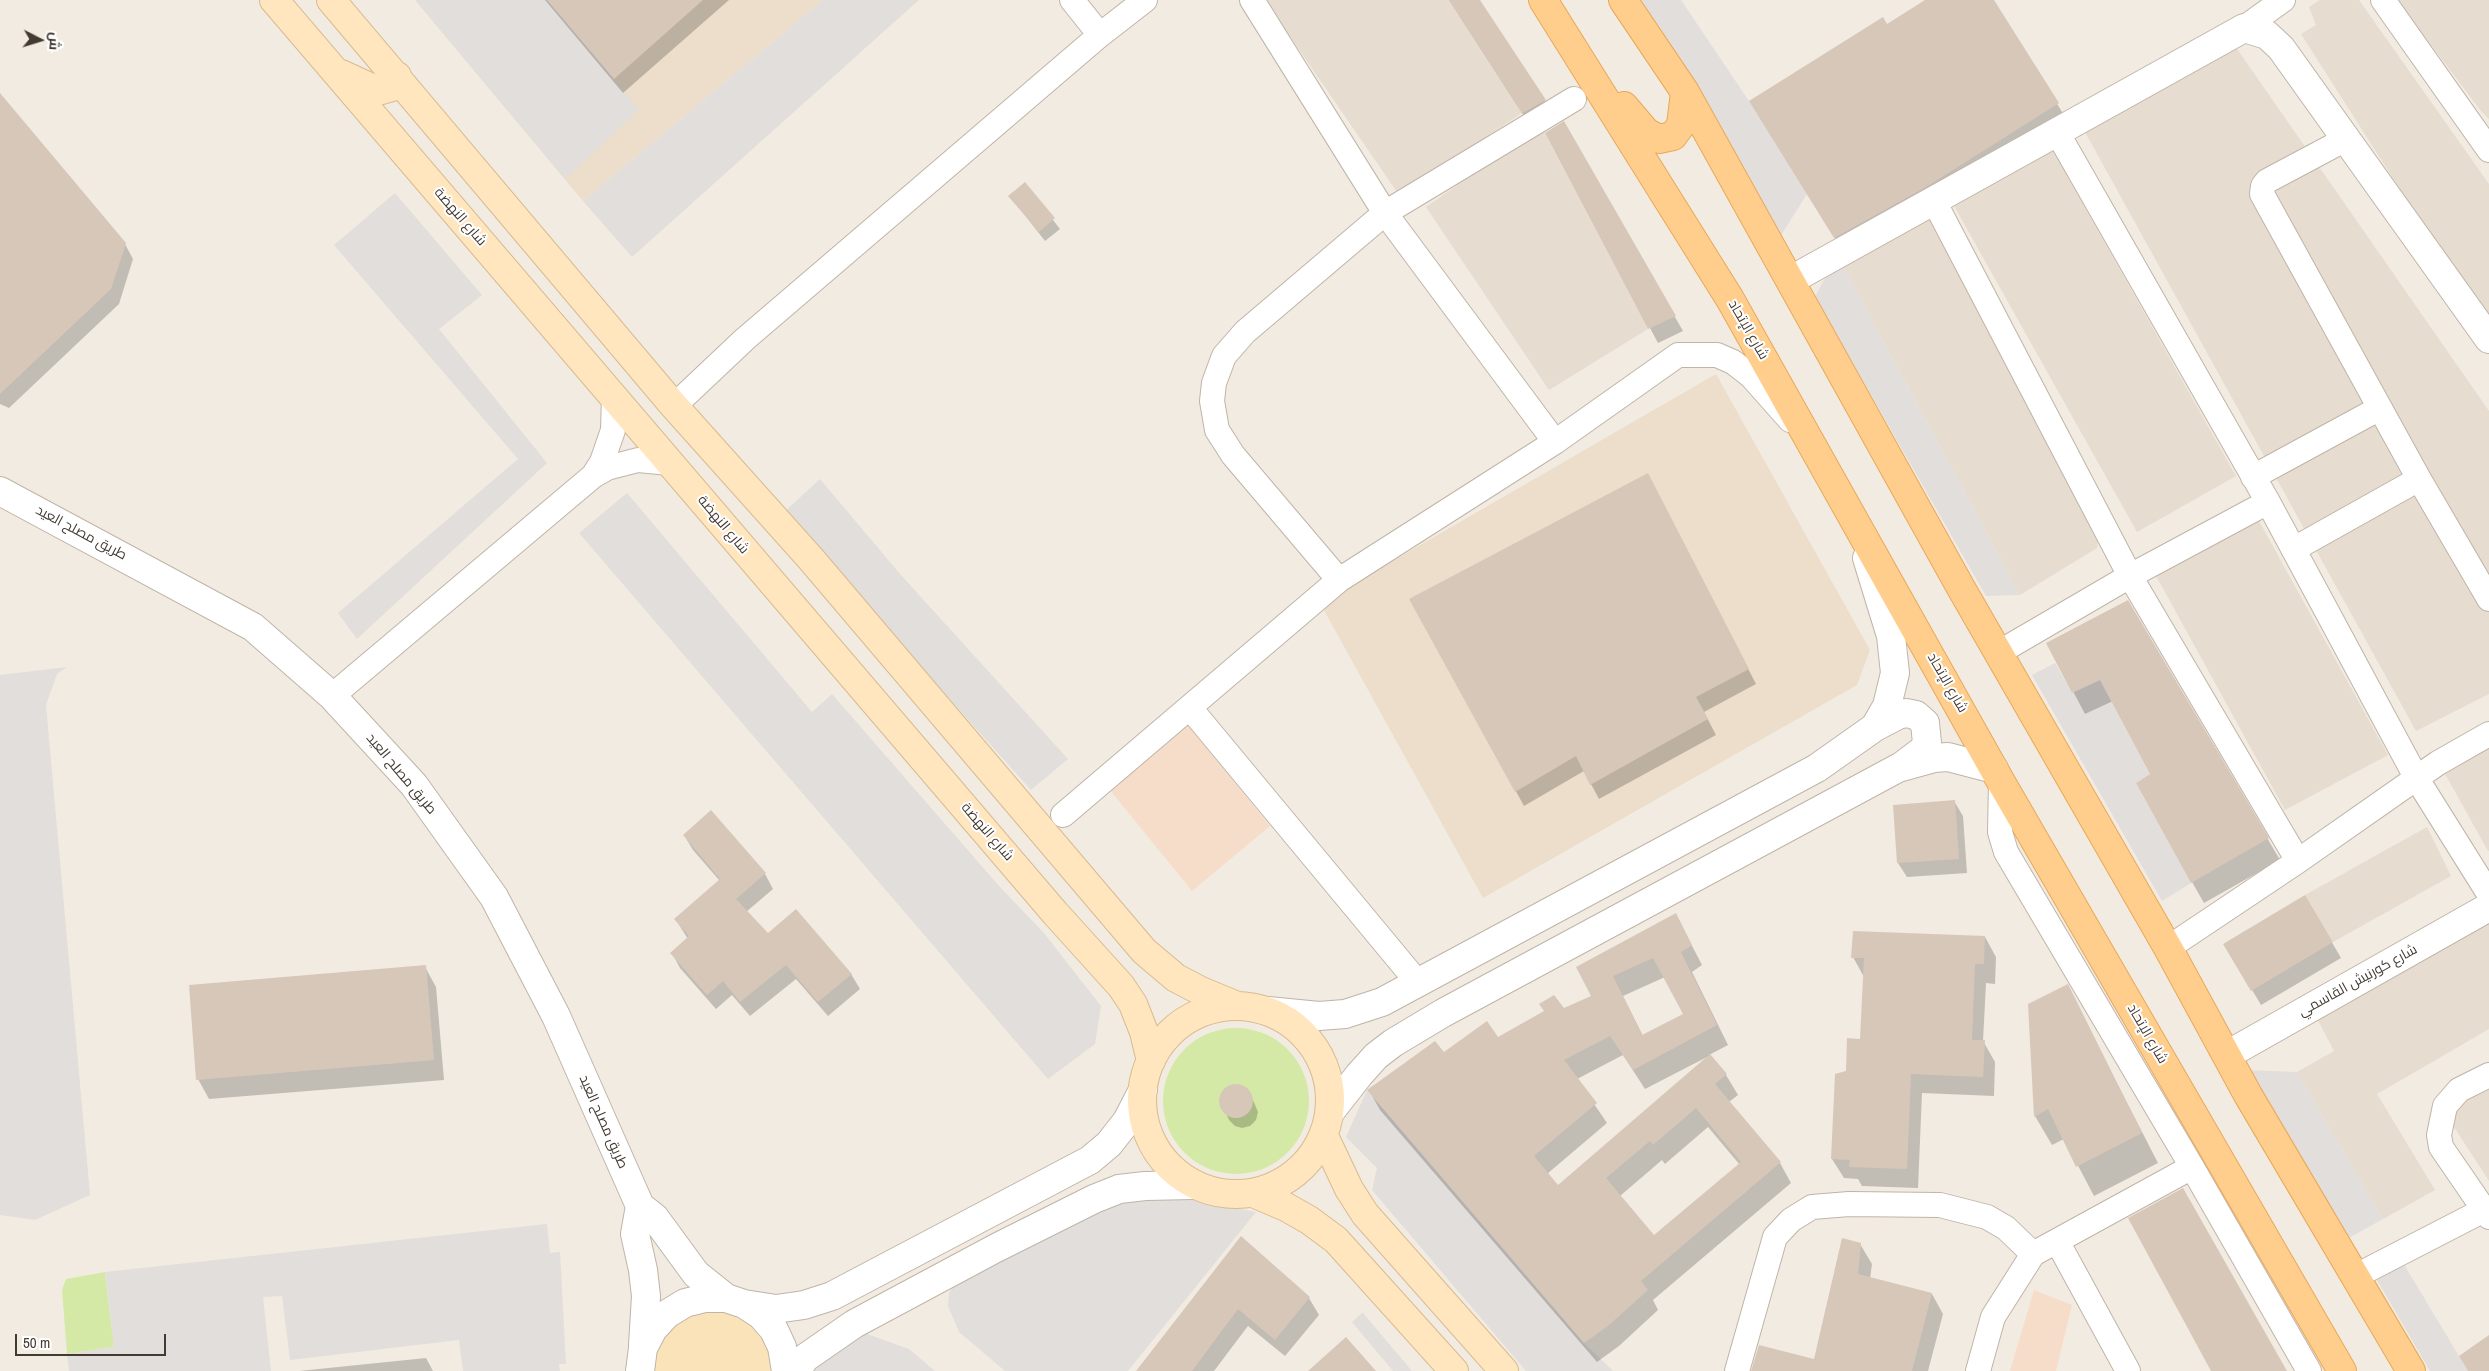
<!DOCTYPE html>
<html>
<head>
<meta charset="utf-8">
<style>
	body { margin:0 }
	#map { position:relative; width:2489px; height:1371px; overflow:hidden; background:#f2ebe1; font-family:"Archivo Narrow",Cairo,sans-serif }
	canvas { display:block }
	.north { position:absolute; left:15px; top:15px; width:50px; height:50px; -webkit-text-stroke:4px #fff; paint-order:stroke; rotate:95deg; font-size:14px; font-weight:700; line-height:20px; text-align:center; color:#433a32 }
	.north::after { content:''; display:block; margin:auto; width:18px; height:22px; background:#433a32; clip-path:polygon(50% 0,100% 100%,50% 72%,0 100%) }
	.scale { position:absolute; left:15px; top:1334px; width:151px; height:22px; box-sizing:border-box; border:2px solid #433a32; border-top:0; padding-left:6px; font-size:15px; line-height:18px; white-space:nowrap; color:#433a32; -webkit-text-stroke:4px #fff; paint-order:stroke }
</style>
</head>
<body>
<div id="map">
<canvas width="2489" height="1371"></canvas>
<div class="north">ش</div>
<div class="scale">50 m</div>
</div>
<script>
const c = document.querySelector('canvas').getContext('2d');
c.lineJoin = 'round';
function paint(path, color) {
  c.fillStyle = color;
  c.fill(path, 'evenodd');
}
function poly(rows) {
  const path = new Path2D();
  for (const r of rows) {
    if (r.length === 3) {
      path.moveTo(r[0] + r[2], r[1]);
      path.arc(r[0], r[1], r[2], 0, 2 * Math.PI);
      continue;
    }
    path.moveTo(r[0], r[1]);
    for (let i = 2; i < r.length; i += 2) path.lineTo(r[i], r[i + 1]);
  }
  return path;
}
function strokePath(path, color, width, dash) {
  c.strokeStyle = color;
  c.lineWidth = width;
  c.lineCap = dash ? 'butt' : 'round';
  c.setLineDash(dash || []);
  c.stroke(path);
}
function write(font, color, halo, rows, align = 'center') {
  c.font = font + ' "Archivo Narrow",Cairo,sans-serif';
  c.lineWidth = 4;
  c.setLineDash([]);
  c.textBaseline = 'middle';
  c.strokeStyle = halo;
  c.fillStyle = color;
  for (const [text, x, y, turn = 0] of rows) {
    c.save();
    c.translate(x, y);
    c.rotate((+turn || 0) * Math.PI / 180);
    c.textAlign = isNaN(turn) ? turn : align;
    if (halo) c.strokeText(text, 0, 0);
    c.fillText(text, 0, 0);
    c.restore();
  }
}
const residential = poly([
	[1265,0,1449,0,1522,113,1399,195],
	[2320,0,2359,0,2489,184,2489,329,2301,34,2316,25,2309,7],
	[2397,0,2489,0,2489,119,2481,111],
	[2235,46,2489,411,2489,694,2416,731,2085,132],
	[1541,126,1648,329,1549,390,1426,207],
	[2052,149,2236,476,2137,532,1953,204],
	[1925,209,2101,530,2097,548,2020,595,1837,255],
	[2253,510,2388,755,2285,810,2150,565],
	[2489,735,2489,851,2488,851,2439,763],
	[2427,827,2451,876,2333,942,2305,895],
	[2485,917,2489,924,2489,1029,2377,1094,2435,1190,2383,1219,2297,1072,2334,1051,2312,1009],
	[2489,1071,2489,1181,2452,1124,2454,1092]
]);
const commercial = poly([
	[1183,719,1270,826,1192,891,1105,784],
	[2034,1290,2072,1305,2056,1371,2010,1371]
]);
const education = poly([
	[415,0,823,0,583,201],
	[1716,374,1870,650,1857,685,1483,898,1320,603]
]);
const green = poly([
	[1236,1101,73],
	[105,1272,114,1347,67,1354,62,1290,66,1279]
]);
const sand = poly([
	[706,1310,728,1312,739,1316,757,1329,769,1349,773,1371,652,1371,654,1354,665,1333,684,1317]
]);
const parking = poly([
	[415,0,547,0,639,110,565,179],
	[823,0,919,0,632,257,583,201],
	[1635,0,1681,0,1749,101,1807,194,1780,237],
	[395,193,482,295,439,329,547,463,357,639,338,613,518,459,334,245],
	[1837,255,2020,595,1986,596,1815,297],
	[820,479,900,574,1068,759,1031,790,783,513],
	[627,493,812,712,832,694,999,886,1044,933,1101,1006,1095,1044,1048,1079,579,533],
	[2055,663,2072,693,2100,680,2150,774,2136,783,2191,883,2162,901,2032,675],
	[67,667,57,674,46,705,90,1195,35,1220,0,1215,0,675],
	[2247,1070,2297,1072,2383,1219,2349,1238],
	[1367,1090,1584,1343,1613,1371,1526,1371,1372,1190,1377,1168,1346,1137],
	[1168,1195,1256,1212,1128,1371,1005,1371,959,1332,948,1306,949,1293,957,1281,1129,1197],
	[547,1224,550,1253,560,1252,566,1364,559,1364,560,1371,463,1371,459,1340,290,1360,282,1296,263,1297,271,1371,69,1371,67,1354,114,1347,105,1272],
	[2393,1246,2468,1371,2430,1371,2377,1280],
	[1363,1312,1363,1313,1412,1371,1393,1371,1352,1322],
	[867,1334,909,1349,935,1371,811,1371,832,1350]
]);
const shadow = poly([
	[545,0,729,0,623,93],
	[1449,0,1479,0,1554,115,1531,127],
	[1927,0,1993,0,2067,120,1845,254,1760,118,1887,25],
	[0,94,125,244,133,259,119,304,9,408,0,404],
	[1564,123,1683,331,1658,343,1546,133],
	[1025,184,1060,229,1045,241,1010,196],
	[1656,490,1756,684,1704,712,1716,735,1599,799,1584,771,1524,806,1411,600],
	[2128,602,2280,860,2204,903,2192,882,2151,774,2113,701,2085,714,2048,644],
	[1954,801,1963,816,1967,873,1907,877,1898,863],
	[684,835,765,874,773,889,746,912,768,935,851,974,860,989,828,1016,796,979,750,1016,732,995,716,1009,680,968,672,953,688,939,676,920,720,881,693,850],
	[2305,896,2341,958,2261,1005,2225,944],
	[1676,915,1702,965,1692,972,1728,1045,1709,1055,1726,1075,1738,1095,1729,1102,1780,1163,1791,1183,1653,1300,1658,1310,1619,1346,1597,1362,1380,1110,1369,1090,1443,1053,1497,1038,1593,997,1578,967],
	[1665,977,1685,1015,1643,1036,1623,996],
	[1623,1055,1645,1089,1709,1056,1558,1187,1547,1174,1607,1123,1577,1079],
	[1708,1127,1740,1165,1654,1237,1620,1196,1662,1160,1665,1164],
	[1985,937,1996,957,1995,984,1986,983,1983,1041,1995,1062,1994,1096,1922,1093,1918,1188,1862,1186,1858,1179,1844,1178,1832,1159,1847,1072,1861,1040,1864,977,1853,957],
	[425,967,436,987,444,1080,209,1099,198,1079],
	[2067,986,2158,1163,2094,1196,2064,1139,2052,1145,2035,1116,2030,1005],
	[1236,1086,1244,1087,1250,1093,1258,1112,1256,1120,1250,1126,1242,1128,1235,1126,1229,1120,1221,1102,1222,1094,1228,1088],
	[1241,1238,1309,1298,1319,1315,1285,1356,1248,1326,1214,1371,1138,1371],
	[1860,1244,1872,1264,1870,1279,1932,1294,1943,1314,1928,1371,1753,1371,1815,1360],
	[426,1358,433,1371,299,1371]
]);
const building = poly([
	[547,0,703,0,614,79],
	[1449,0,1480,0,1546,100,1522,113],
	[1925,0,1994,0,2059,103,1926,187,1834,238,1749,101,1883,17,1887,24],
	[0,93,126,243,111,289,0,394],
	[1564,121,1676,316,1648,329,1545,133],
	[1025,182,1055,218,1039,232,1008,196],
	[1648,473,1749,669,1696,697,1708,719,1590,785,1576,756,1515,792,1409,599],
	[2128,600,2269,838,2191,883,2136,783,2150,774,2100,680,2072,693,2046,643],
	[1955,800,1959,859,1897,863,1893,805],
	[711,810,766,873,736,899,768,933,796,909,852,974,818,1002,786,965,740,1002,723,981,707,995,670,953,689,936,674,919,720,879,683,835],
	[2305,895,2333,942,2251,991,2223,944],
	[1676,913,1692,945,1681,952,1717,1025,1633,1070,1610,1036,1564,1060,1597,1103,1534,1156,1558,1185,1710,1054,1727,1074,1715,1084,1781,1162,1641,1281,1648,1290,1608,1326,1584,1343,1367,1090,1435,1041,1444,1052,1487,1021,1498,1037,1544,1011,1539,1004,1554,995,1564,1008,1591,996,1576,967],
	[1653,958,1683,1014,1642,1035,1613,976],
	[1696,1108,1741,1162,1654,1235,1606,1178,1650,1141,1653,1145],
	[1853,931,1985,936,1984,964,1975,964,1972,1040,1985,1040,1983,1077,1911,1074,1907,1169,1849,1167,1850,1160,1831,1159,1835,1074,1846,1071,1847,1038,1860,1039,1864,958,1851,958],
	[426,965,434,1060,196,1080,189,985],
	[2068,984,2142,1133,2076,1167,2048,1109,2034,1117,2028,1004],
	[1236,1101,17],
	[2183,1188,2287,1371,2211,1371,2128,1218],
	[1241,1236,1310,1297,1275,1340,1238,1309,1192,1371,1136,1371],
	[1842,1238,1861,1243,1858,1274,1932,1293,1912,1371,1751,1371,1759,1345,1814,1359],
	[2489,1335,2489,1371,2468,1371,2459,1356],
	[1346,1337,1376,1371,1308,1371]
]);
const minor = poly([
	[1072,0,1100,35],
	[1252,0,1385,213,1555,442],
	[2383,0,2489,150],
	[2244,28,2283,0],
	[2057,132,2268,502,2417,779,2489,894],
	[2346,139,2267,181,2263,186,2262,194,2419,479,2489,599],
	[1934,201,2130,576,2298,861],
	[674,406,745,339,1100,35,1145,0],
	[593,476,602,462,613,430,614,397],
	[2253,477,2380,408],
	[2294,549,2419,479],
	[1339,580,1233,455,1217,430,1212,401,1214,383,1224,356,1245,332,1385,213,1574,99],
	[1998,653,2130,576,2268,502],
	[332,696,593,476,607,468,638,460,670,463],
	[1190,708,1419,984],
	[2001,782,2000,832,2006,852,2192,1167,2309,1371],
	[1063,815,1339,580,1555,442,1678,355,1717,355,1733,362,1751,376,1790,420],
	[2168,948,2298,861,2438,763,2489,734],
	[2489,1075,2459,1090,2445,1106,2439,1135,2441,1147,2489,1217],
	[2057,1241,2128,1371],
	[2356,1276,2484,1210],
	[1737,1371,1775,1237,1791,1220,1812,1207,1849,1204,1940,1205,1987,1217,2006,1228,2033,1254],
	[1978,1371,1993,1317,2033,1254,2192,1167]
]);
const tertiary = poly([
	[1791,280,2244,28,2267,35,2281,48,2489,339],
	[0,491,253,627,332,696,414,785,494,897,556,1016,640,1206,655,1218,696,1274,726,1298],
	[1875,727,1898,715,1906,713,1916,715,1925,723,1927,743,1923,750,1902,766],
	[1268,1011,1319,1016,1345,1014,1382,1002,1817,768,1875,727,1887,706,1895,673,1891,636,1867,558],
	[2227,1055,2489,907],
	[1330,1112,1359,1075,1376,1056,1393,1043,1443,1013,1898,768,1934,758,1948,757,1994,769],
	[640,1206,635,1234,643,1270,646,1296,643,1345],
	[744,1304,776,1309,804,1305,832,1296,1090,1160,1109,1144,1127,1121,1143,1090],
	[640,1371,643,1348,653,1329,667,1314,685,1303,705,1298,726,1298,744,1304,761,1315,774,1330,782,1347,786,1371],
	[796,1371,805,1358,854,1324,996,1248,1094,1199,1119,1189,1145,1186,1193,1185]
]);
const secondary = poly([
	[274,0,1055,913,1121,986,1133,1004,1144,1032,1151,1061],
	[331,0,674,406,811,559,1144,951,1176,978,1201,991,1235,1005],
	[341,74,378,91,392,87,397,76],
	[1236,1100,94],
	[1324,1136,1349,1189,1365,1214,1504,1371],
	[1253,1193,1286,1207,1309,1220,1336,1240,1454,1371]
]);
const primary = poly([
	[1543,0,1730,299,2001,782,2342,1371],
	[1623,0,1685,92,1961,588,2168,948,2248,1095,2411,1371],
	[1624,106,1646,132,1659,139,1673,136,1681,125,1685,92]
]);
const streetNames = [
	["شارع النهضة",460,217,49],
	["شارع الإتحاد",1748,330,60],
	["شارع النهضة",723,525,50],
	["طريق مصلح العيد",81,533,28],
	["شارع الإتحاد",1947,683,60],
	["طريق مصلح العيد",401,774,50],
	["شارع النهضة",987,832,49],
	["شارع كورنيش القاسمي",2358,981,-29],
	["شارع الإتحاد",2147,1034,60],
	["طريق مصلح العيد",603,1122,66]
];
paint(residential, '#e6dccf');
paint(commercial, '#f6ddca');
paint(education, '#ecdeca');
paint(green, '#d5e9a7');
paint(sand, '#fae3b9');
paint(parking, '#e2dedb');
paint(shadow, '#0003');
paint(building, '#d7c7b9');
strokePath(minor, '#c0b4a7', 26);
strokePath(tertiary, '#c0b4a7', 30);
strokePath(secondary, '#d8bb90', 30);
strokePath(primary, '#e9a858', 30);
strokePath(minor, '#fff', 24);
strokePath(tertiary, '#fff', 28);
strokePath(secondary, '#ffe6be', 28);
strokePath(primary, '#ffce8d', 28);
write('14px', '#433a32', '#fff', streetNames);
</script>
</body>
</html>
